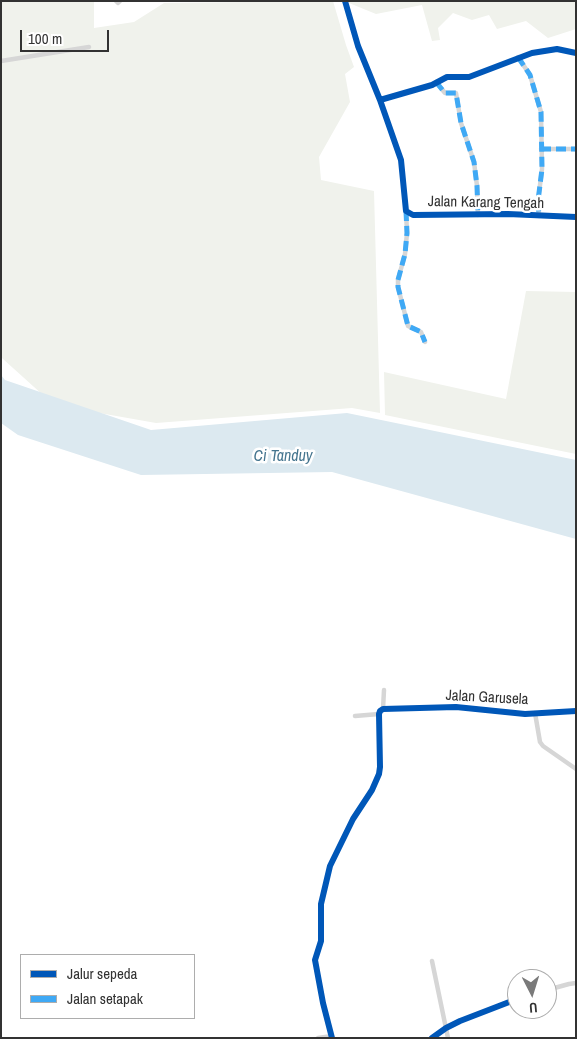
<!DOCTYPE html>
<html>
<head>
<meta charset="utf-8">
<style>
	body { margin:0 }
	#map { position:relative; width:577px; height:1039px; overflow:hidden; background:#fff; font-family:"Archivo Narrow",sans-serif }
	canvas { display:block }
	.frame { position:absolute; inset:0; border:2px solid #323232; pointer-events:none }
	.legend { position:absolute; left:20px; top:954px; width:175px; height:65px; box-sizing:border-box; background:#fff; border:1px solid #adadad; margin:0; padding:6px 9px; list-style:none; font-size:15px; color:#323232 }
	.legend li { display:flex; align-items:center; gap:10px; height:25px }
	.legend b { width:25px; border:1px solid #adadad }
	.north { position:absolute; left:507px; top:969px; width:50px; height:50px; box-sizing:border-box; background:#fff; border:1px solid #adadad; border-radius:50%; rotate:175deg; font-size:14px; font-weight:700; line-height:20px; text-align:center; color:#323232 }
	.north::after { content:''; display:block; margin:auto; width:18px; height:22px; background:#7a7a7a; clip-path:polygon(50% 0,100% 100%,50% 72%,0 100%) }
	.scale { position:absolute; left:20px; top:30px; width:89px; height:22px; box-sizing:border-box; border:2px solid #323232; border-top:0; padding-left:6px; font-size:15px; line-height:18px; white-space:nowrap; color:#323232; -webkit-text-stroke:4px #fff; paint-order:stroke }
</style>
</head>
<body>
<div id="map">
<canvas width="577" height="1039"></canvas>
<div class="frame"></div>
<ul class="legend">
<li><b style="height:6px;background:#0057b8"></b>Jalur sepeda</li>
<li><b style="height:6px;background:#3fa9f5"></b>Jalan setapak</li>
</ul>
<div class="north">U</div>
<div class="scale">100 m</div>
</div>
<script>
const c = document.querySelector('canvas').getContext('2d');
c.lineJoin = 'round';
function paint(path, color) {
  c.fillStyle = color;
  c.fill(path, 'evenodd');
}
function poly(rows) {
  const path = new Path2D();
  for (const r of rows) {
    path.moveTo(r[0], r[1]);
    for (let i = 2; i < r.length; i += 2) path.lineTo(r[i], r[i + 1]);
  }
  return path;
}
function strokePath(path, color, width, dash) {
  c.strokeStyle = color;
  c.lineWidth = width;
  c.lineCap = dash ? 'butt' : 'round';
  c.setLineDash(dash || []);
  c.stroke(path);
}
function write(font, color, halo, rows, align = 'center') {
  c.font = font + ' "Archivo Narrow",sans-serif';
  c.lineWidth = 5;
  c.setLineDash([]);
  c.textBaseline = 'middle';
  c.strokeStyle = halo;
  c.fillStyle = color;
  for (const [text, x, y, turn = 0] of rows) {
    c.save();
    c.translate(x, y);
    c.rotate((+turn || 0) * Math.PI / 180);
    c.textAlign = isNaN(turn) ? turn : align;
    if (halo) c.strokeText(text, 0, 0);
    c.fillText(text, 0, 0);
    c.restore();
  }
}
const green = poly([
	[1,1,94,1,94,28,134,22,164,3,333,1,346,45,354,67,345,74,350,102,319,157,321,180,374,191,380,413,352,408,156,423,54,405,3,359,1,357],
	[348,1,576,1,576,29,548,38,526,21,497,29,489,15,472,20,453,13,438,28,440,40,432,41,422,5,376,14,349,3],
	[526,291,576,292,576,454,385,415,384,372,506,399]
]);
const water = poly([
	[1,375,5,380,151,430,347,413,576,460,576,539,332,472,141,475,18,435,1,423]
]);
const street = poly([
	[116,1,118,3,120,1],
	[345,1,358,46,380,100,401,160,406,211,413,215,508,214,576,217],
	[518,57,530,75,541,112,542,169,538,201,539,216],
	[1,61,89,47],
	[436,82,445,93,456,93,461,123,474,162,477,186,478,215],
	[380,100,432,85,447,77,469,77,532,53,557,49,576,53],
	[541,149,576,149],
	[406,211,407,233,405,254,398,280,398,287,408,326,421,332,425,342],
	[383,709,384,690],
	[535,713,540,742,543,746,576,769],
	[355,716,379,714],
	[432,961,448,1038],
	[547,990,569,984,576,983],
	[318,1038,332,1036],
	[332,1038,323,1003,315,960,321,941,321,904,330,866,353,819,372,790,379,774,380,767,379,714,380,711,383,709,456,707,525,714,576,711],
	[432,1038,446,1028,460,1021,517,999]
]);
const quiet = poly([
	[518,57,530,75,541,112,542,169,538,201,539,216],
	[436,82,445,93,456,93,461,123,474,162,477,186,478,215],
	[541,149,576,149],
	[406,211,407,233,405,254,398,280,398,287,408,326,421,332,425,342]
]);
const cycleway = poly([
	[345,1,358,46,380,100,401,160,406,211,413,215,508,214,576,217],
	[380,100,432,85,447,77,469,77,532,53,557,49,576,53],
	[332,1038,323,1003,315,960,321,941,321,904,330,866,353,819,372,790,379,774,380,767,379,714,380,711,383,709,456,707,525,714,576,711],
	[432,1038,446,1028,460,1021,517,999]
]);
const streetNames = [
	["Jalan Karang Tengah",486,203,1],
	["Jalan Garusela",487,698,3]
];
const waterNames = [
	["Ci Tanduy",283,457]
];
paint(green, '#f0f2ec');
paint(water, '#dce9f0');
strokePath(street, '#d6d6d6', 4.5);
strokePath(quiet, '#3fa9f5', 5, [10, 5]);
strokePath(cycleway, '#0057b8', 6);
write('15px', '#323232', '#fff', streetNames);
write('italic 16px', '#45758f', '#fff', waterNames);
</script>
</body>
</html>
